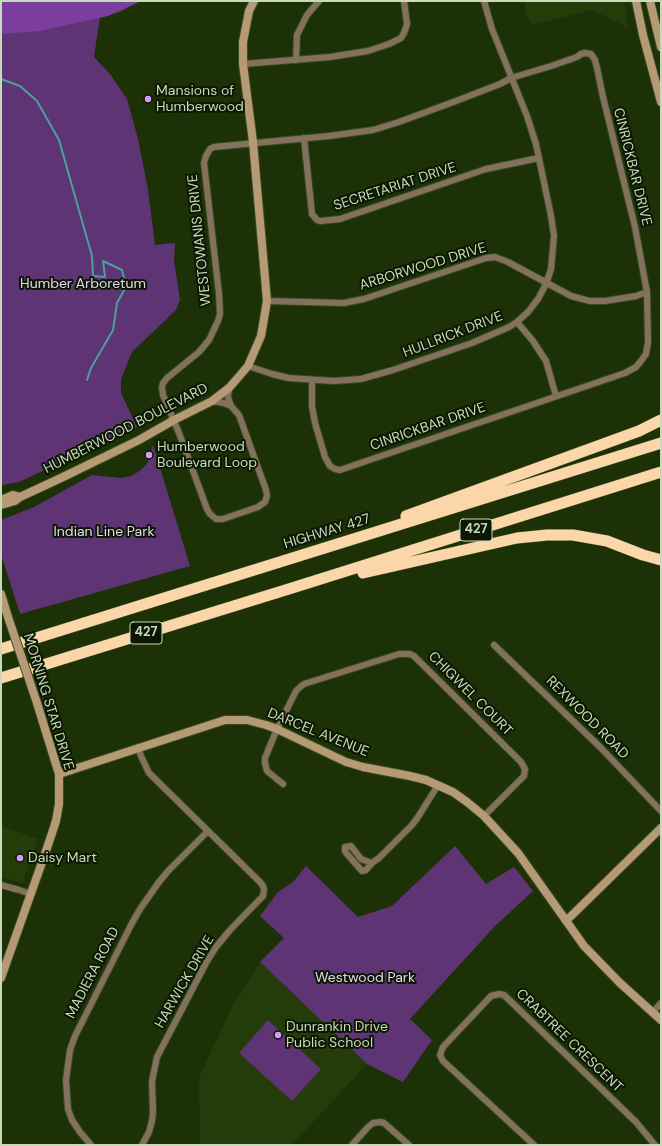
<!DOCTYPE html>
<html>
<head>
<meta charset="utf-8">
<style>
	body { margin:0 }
	#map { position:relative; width:662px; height:1146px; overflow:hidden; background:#1c3106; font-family:"DM Sans",sans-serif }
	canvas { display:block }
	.frame { position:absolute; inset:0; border:2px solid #c9dabc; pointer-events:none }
</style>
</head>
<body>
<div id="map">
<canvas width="662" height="1146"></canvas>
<div class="frame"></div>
</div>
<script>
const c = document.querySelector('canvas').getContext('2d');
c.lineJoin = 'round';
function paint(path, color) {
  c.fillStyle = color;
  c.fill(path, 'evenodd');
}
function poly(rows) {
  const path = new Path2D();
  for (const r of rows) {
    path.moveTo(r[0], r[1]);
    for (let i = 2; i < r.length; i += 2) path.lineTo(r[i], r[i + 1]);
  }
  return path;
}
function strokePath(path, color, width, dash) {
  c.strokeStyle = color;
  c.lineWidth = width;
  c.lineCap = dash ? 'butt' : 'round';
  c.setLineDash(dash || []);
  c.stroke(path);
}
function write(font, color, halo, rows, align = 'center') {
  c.font = font + ' "DM Sans",sans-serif';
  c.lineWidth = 4;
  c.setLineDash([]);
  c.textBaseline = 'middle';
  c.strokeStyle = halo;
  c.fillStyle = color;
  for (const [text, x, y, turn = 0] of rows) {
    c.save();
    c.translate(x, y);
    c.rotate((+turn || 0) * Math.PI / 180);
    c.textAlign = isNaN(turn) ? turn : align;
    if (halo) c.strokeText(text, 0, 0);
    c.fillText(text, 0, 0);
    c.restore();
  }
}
const built = poly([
	[524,1,624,1,629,28,592,10,532,25,526,13],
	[1,826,38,839,23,883,1,877],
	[260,962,367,1064,292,1145,200,1145,199,1077,233,1005]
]);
const green = poly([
	[1,1,139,1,120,12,100,17,94,57,110,74,127,99,138,139,148,190,155,245,175,243,174,260,180,300,176,310,132,352,121,379,121,393,137,427,19,482,1,485],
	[153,445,190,566,20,614,1,554,1,520,34,507,92,475,121,478,131,476,138,472,147,464],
	[455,846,486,884,514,867,533,891,495,926,410,1019,432,1040,403,1082,367,1064,260,962,284,938,260,916,278,892,293,882,306,866,358,917,392,906],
	[268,1020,321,1069,292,1101,239,1053]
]);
const forest = poly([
	[1,1,141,1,108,16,40,31,1,34]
]);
const stream = poly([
	[1,79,20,86,37,101,59,140,92,256,93,276,105,277,103,261,122,270,126,287,117,303,113,330,91,368,87,380]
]);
const street = poly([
	[296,60,297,35,307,15,319,1],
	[243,64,330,57,368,51,389,44,401,38,404,33,407,24,404,1],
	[304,138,312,214,317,220,320,221,340,219,486,169,539,158],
	[267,301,344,303,364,299,486,258,495,257,508,262,571,296,590,301,605,301,636,296,647,292],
	[517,322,533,341,546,361,556,396],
	[248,366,272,374,289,378,334,381,361,379,393,370,472,343,509,327,517,322,528,312,538,299,546,284,551,269,554,236,551,216,536,144,527,116,492,29,484,1],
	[229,388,228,397,231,406],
	[212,401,224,403,231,406,239,415,266,490,267,496,265,502,258,507,223,519,216,519,210,514,207,509,179,433,163,395,162,387,163,383,167,378,199,352,209,340,218,321,220,314,219,294,204,163,206,156,210,149,214,147,329,136,373,130,399,122,456,101,500,84,511,78,551,66,577,57,581,54,585,53,591,54,595,60,597,68,603,97,635,227,647,292,648,342,646,354,641,361,636,367,625,373,340,470,335,469,330,466,325,457,315,423,312,406,312,380],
	[494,645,601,748,661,811],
	[138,747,141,756,149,773,260,882,263,886,264,890,263,896,230,930,216,947,206,963,157,1057,152,1081,153,1112,152,1121,149,1132,142,1145],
	[283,784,267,771,265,763,265,758,277,729,296,691,299,688,304,684,399,654,410,654,414,656,521,762,525,769,524,776,484,816],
	[372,863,366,870,362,871,347,854,345,851,345,847,351,846,361,859,372,863,379,858,412,825,418,817,438,785],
	[1,885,19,890,31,894],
	[653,1012,661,1003],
	[91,1145,80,1132,72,1120,68,1109,66,1080,70,1050,75,1036,131,925,140,909,159,882,168,871,208,831],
	[352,1145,368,1127,373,1123,380,1122,384,1123,409,1145],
	[534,1145,443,1061,440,1055,443,1047,491,996,499,994,504,995,636,1122,655,1145]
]);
const secondary = poly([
	[636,1,643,35,661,102],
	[650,1,661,47],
	[1,500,13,495,20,497],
	[1,505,15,501,20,497,61,478,139,440,174,420,212,401,229,388,248,366,261,336,267,301,253,142,243,64,243,42,249,11,254,1],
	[1,594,8,617],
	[59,774,225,720,247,720,266,725,277,729,346,762,363,767,410,776,426,780,453,792,467,802,484,816,518,853,584,946,620,983,661,1020],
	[566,921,661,828],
	[1,978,46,851,56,821,59,804,59,774,37,703]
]);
const highway = poly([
	[406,516,639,431,661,420],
	[363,573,517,538,547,535,573,535,607,541,643,555,661,560],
	[1,649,661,443],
	[1,678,292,588,661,472]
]);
const secondaryBridge = poly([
	[8,617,37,703]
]);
const markers = [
	[148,99,4,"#d69bfa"],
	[149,455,4,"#d69bfa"],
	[20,858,4,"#d69bfa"],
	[278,1035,4,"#d69bfa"]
];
const shields = [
	[476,530,32],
	[146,633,32]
];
const shieldNames = [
	["427",476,530],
	["427",146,633]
];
const poiNames = [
	["Mansions of",156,91],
	["Humberwood",156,107],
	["Humberwood",157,447],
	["Boulevard Loop",157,463],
	["Daisy Mart",28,858],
	["Dunrankin Drive",286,1027],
	["Public School",286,1043]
];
const streetNames = [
	["CINRICKBAR DRIVE",632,167,76],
	["SECRETARIAT DRIVE",395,187,-18],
	["WESTOWANIS DRIVE",200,240,-96],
	["ARBORWOOD DRIVE",423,267,-17],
	["HULLRICK DRIVE",453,335,-21],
	["CINRICKBAR DRIVE",428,427,-19],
	["HUMBERWOOD BOULEVARD",126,429,-27],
	["HIGHWAY 427",327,532,-17],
	["CHIGWEL COURT",470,694,45],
	["MORNING STAR DRIVE",48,702,73],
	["REXWOOD ROAD",587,718,45],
	["DARCEL AVENUE",318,733,22],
	["MADIERA ROAD",93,973,-63],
	["HARWICK DRIVE",185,982,-60],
	["CRABTREE CRESCENT",569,1041,44]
];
const parkNames = [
	["Humber Arboretum",83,284],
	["Indian Line Park",104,532],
	["Westwood Park",365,978]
];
paint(built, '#243b0a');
paint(green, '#5e3475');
paint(forest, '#7c3e9d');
strokePath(stream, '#4ca196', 2);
strokePath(street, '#384c23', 8);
strokePath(secondary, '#384c23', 10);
strokePath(highway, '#384c23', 12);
strokePath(street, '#83715b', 6);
strokePath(secondary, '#b69975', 8);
strokePath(highway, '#fad6a9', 11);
strokePath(secondaryBridge, '#384c23', 10, []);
strokePath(secondaryBridge, '#b69975', 8);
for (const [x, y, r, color] of markers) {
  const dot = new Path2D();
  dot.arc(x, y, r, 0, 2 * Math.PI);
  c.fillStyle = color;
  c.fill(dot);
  strokePath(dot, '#0b1702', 1.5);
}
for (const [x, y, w] of shields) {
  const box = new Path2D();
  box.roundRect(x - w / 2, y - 11, w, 22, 3);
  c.fillStyle = '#0b1702';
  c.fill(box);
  strokePath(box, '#c9dabc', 1);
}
write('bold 13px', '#c9dabc', null, shieldNames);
write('14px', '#c9dabc', '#0b1702', poiNames, 'left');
write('14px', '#c9dabc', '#0b1702', streetNames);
write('14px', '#e5d6ef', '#0b1702', parkNames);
</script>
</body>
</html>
